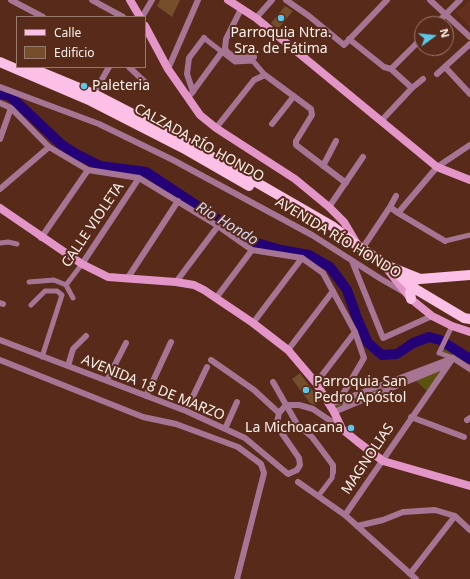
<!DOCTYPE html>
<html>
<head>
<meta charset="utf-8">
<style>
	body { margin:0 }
	#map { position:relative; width:470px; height:579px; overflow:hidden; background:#572a19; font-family:"Noto Sans",sans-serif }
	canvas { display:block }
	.legend { position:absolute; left:16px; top:16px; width:130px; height:52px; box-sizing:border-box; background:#572a19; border:1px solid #997a6e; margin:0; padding:5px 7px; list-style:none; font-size:12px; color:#fdf1ed }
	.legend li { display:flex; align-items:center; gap:8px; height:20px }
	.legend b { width:20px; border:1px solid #997a6e }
	.north { position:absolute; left:414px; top:16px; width:40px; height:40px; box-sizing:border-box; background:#572a19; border:1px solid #997a6e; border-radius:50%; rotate:75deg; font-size:11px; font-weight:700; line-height:16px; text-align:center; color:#fdf1ed }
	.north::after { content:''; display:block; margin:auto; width:14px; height:18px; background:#5cc7e8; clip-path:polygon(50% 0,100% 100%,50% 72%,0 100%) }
</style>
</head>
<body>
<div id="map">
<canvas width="470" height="579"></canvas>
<ul class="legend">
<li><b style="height:5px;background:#fcbfe5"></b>Calle</li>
<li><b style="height:11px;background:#754e2c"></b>Edificio</li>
</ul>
<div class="north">N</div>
</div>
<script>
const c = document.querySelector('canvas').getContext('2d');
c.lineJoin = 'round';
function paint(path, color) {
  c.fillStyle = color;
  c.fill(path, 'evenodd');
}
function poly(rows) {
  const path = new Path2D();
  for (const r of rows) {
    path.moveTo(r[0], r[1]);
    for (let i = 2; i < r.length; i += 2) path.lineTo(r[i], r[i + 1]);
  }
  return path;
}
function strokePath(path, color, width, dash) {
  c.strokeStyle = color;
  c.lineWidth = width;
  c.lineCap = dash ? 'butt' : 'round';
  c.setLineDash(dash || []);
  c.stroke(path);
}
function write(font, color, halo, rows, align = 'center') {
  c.font = font + ' "Noto Sans",sans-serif';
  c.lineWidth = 4;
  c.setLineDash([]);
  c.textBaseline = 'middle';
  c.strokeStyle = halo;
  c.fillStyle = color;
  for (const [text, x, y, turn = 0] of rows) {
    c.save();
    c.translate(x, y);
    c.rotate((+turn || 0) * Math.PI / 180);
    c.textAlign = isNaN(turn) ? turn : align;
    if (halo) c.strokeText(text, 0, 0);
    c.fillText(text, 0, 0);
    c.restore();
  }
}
const built = poly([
	[470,0,470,27,456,13]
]);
const green = poly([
	[444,343,457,351,453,358,429,393,414,379,332,410,344,400,453,358,439,353]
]);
const river = poly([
	[0,94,10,96,62,145,78,155,100,166,146,172,250,241,281,250,309,255,330,267,347,290,357,318,368,343,382,355,397,354,413,343,429,337,440,340,470,359]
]);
const building = poly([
	[160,0,180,0,172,17,157,6],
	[285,6,293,11,278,29,271,23],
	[300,373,320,401,315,405,310,403,292,379]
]);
const pedestrian = poly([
	[204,38,235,62,253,61,265,75],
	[445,241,470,235],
	[0,243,8,242,17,244],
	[29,282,54,280,66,285,73,298],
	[66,285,82,264],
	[31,305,45,291,57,291,62,295,42,357],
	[452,326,439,353,453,358],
	[319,495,332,478,333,472]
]);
const minor = poly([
	[11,0,43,17],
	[92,0,123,17],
	[286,0,309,16,344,45,387,0],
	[430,0,470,37],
	[241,9,226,39,225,48,227,52,236,58,254,57],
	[142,17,152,0],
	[256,18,272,0],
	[436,24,460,0],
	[349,39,384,67,391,69,412,88],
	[129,67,148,85],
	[445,67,470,94],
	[168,69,198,0],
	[391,69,422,38],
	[437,74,470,44],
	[0,87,99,124,173,160,312,235,381,279,402,291],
	[193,92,187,74,189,58,204,38],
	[191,94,221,53],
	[93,95,109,67],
	[0,103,11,108,49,147,88,170,139,178,218,226,252,250,302,258,323,273,355,332,364,358,343,394,346,406],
	[382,120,412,88,423,79],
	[272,124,294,96],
	[216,128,254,80,265,75,311,109,312,115,296,141,296,145,346,183],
	[0,139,11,108],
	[323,166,336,141],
	[0,189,49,147],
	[329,207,363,157],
	[390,207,396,196],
	[398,213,445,241],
	[41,238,88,170],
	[362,249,390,207,398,213,437,167,470,145],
	[352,261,383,338,432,316],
	[82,264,139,178],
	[127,279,178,201],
	[176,282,218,226],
	[216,298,252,250],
	[0,303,3,304],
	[253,323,302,258],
	[0,340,186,411,245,438,288,474,297,470,300,465,299,458,281,432,277,422,279,413,286,405,299,405,313,409,341,428],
	[288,350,333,291],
	[453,358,470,369],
	[0,360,143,417,176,424,238,447,261,464,264,473,237,579],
	[211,360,254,390,279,413],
	[68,366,73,349,86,336],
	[107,380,126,343],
	[273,382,297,424,312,437,333,465,333,472],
	[316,383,355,332],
	[146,396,171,342],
	[329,405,453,358],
	[186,411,207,367],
	[334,412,449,364],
	[411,417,464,437],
	[467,420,470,418],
	[225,429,237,402],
	[298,482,345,515,416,579],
	[345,515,453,358],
	[357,526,383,520,403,512,435,510,455,516,470,530],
	[410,574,455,516]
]);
const secondary = poly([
	[130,0,140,17],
	[228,0,256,18,437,167,470,180],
	[145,26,168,69,200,115,216,128,295,179,329,207,344,222,357,244],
	[0,208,82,264,108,277,176,282,194,285,204,290,253,323,288,350,316,383,334,412,342,429,358,442,383,461,470,486],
	[384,265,411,299,432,316,452,326,470,332]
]);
const primary = poly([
	[0,62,91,101,183,148,249,186],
	[29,67,94,94,183,140,332,226,359,247,390,267,420,279,470,275],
	[396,272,412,287,464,318,470,319],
	[411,299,410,292,414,282]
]);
const markers = [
	[281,18,4,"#5cc7e8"],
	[84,86,4,"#5cc7e8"],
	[306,390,4,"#5cc7e8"],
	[351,428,4,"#5cc7e8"]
];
const poiNames = [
	["Parroquia Ntra.",281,33,"center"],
	["Sra. de Fátima",281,49,"center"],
	["Paleteria",92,86],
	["Parroquia San",314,382],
	["Pedro Apóstol",314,398],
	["La Michoacana",343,428,"right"]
];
const streetNames = [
	["CALZADA RÍO HONDO",199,143,29],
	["CALLE VIOLETA",93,225,-56],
	["AVENIDA RÍO HONDO",338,238,31],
	["AVENIDA 18 DE MARZO",153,388,22],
	["MAGNOLIAS",368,459,-56]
];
const waterNames = [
	["Rio Hondo",227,224,31]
];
paint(built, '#64301d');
paint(green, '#5d5310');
strokePath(river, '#250177', 10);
paint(building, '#754e2c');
strokePath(pedestrian, '#a67594', 5);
strokePath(minor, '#a67594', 6);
strokePath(secondary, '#e495c8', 8);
strokePath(primary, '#fcbfe5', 10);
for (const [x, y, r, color] of markers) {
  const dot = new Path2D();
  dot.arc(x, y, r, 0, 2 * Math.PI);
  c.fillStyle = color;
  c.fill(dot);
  strokePath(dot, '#572a19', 1.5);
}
write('14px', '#fdf1ed', '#572a19', poiNames, 'left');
write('14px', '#fdf1ed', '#572a19', streetNames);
write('italic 15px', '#d4d7f3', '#572a19', waterNames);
</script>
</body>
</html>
